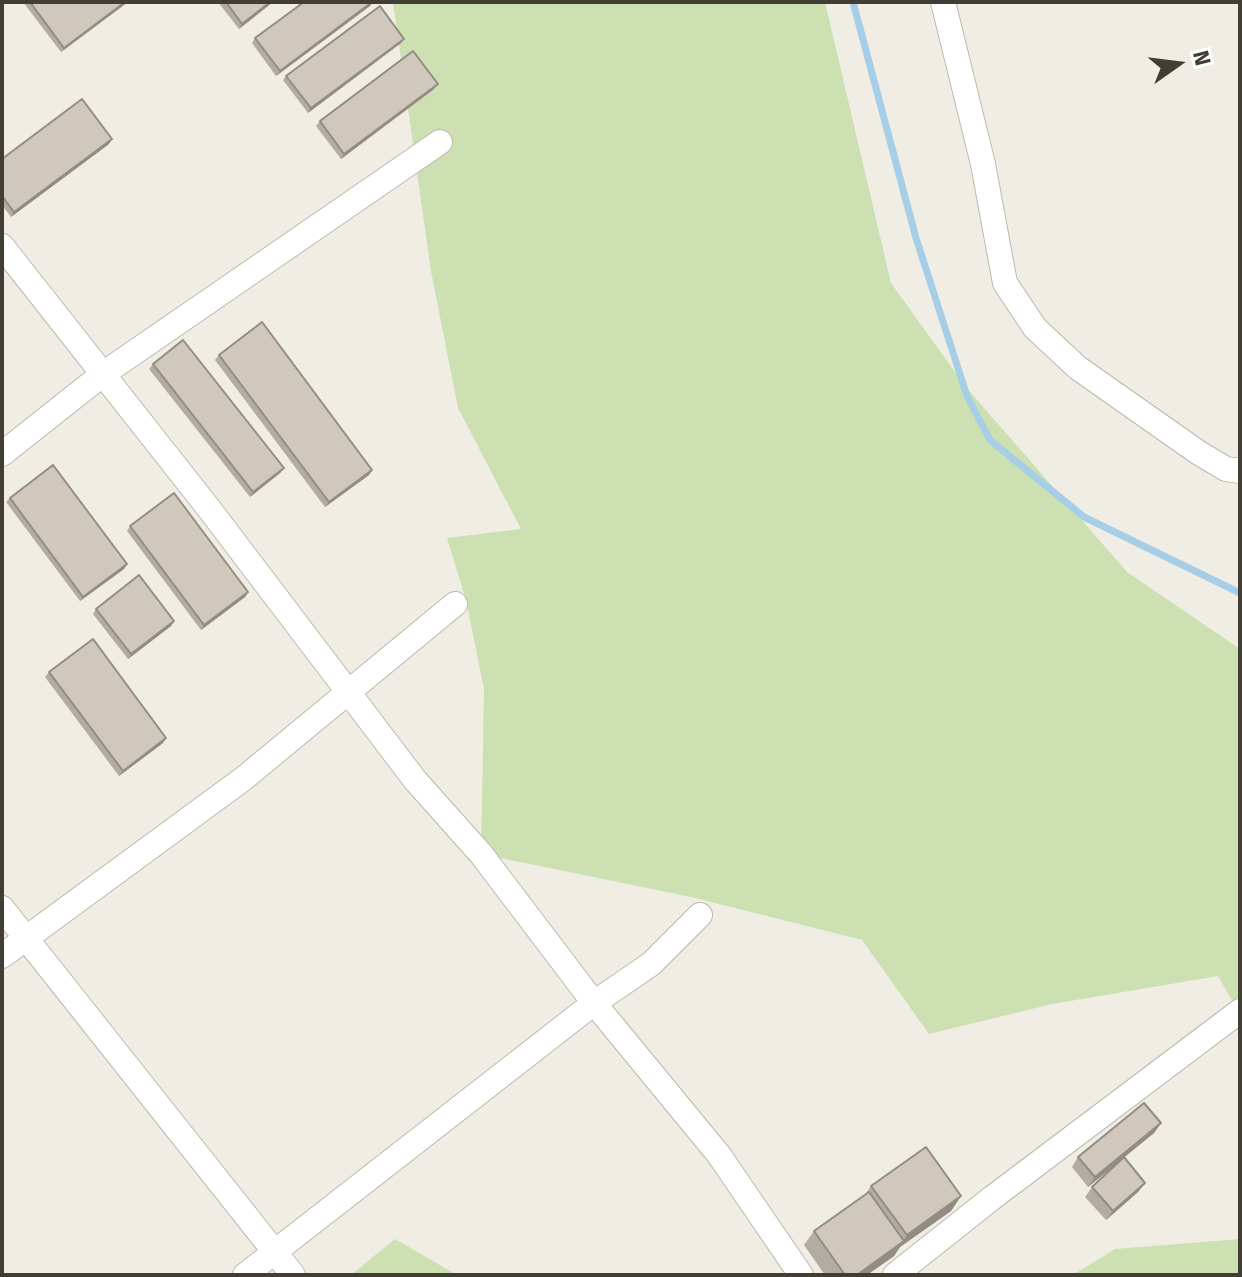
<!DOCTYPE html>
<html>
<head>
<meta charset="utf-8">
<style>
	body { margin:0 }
	#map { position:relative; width:1242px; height:1277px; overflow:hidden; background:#f0ede5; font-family:"Fira Sans",sans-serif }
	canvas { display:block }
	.frame { position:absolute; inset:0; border:4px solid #423d35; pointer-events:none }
	.north { position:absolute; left:1138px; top:24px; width:80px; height:80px; -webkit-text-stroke:6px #fff; paint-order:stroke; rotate:76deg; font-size:22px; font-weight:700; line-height:32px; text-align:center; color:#423d35 }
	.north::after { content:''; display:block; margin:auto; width:28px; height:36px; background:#423d35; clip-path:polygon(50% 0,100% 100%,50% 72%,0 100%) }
</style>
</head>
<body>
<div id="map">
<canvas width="1242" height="1277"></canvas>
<div class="frame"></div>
<div class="north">N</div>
</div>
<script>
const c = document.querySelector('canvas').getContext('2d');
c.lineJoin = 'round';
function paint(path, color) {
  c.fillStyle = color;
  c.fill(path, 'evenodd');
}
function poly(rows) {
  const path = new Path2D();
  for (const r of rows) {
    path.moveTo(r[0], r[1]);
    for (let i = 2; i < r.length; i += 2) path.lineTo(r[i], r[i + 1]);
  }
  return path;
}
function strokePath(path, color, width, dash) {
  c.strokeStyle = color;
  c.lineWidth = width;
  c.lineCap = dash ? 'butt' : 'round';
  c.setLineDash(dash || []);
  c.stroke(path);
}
const green = poly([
	[393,2,825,2,891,283,965,386,1127,572,1240,649,1240,1014,1218,976,1052,1004,929,1034,862,940,691,897,481,854,484,689,466,600,447,538,521,529,458,408,431,271],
	[395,1239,457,1275,351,1275],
	[1240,1239,1240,1275,1073,1275,1115,1249]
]);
const stream = poly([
	[853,2,916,238,967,396,990,440,1084,517,1240,593]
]);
const minor = poly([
	[943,2,983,164,1005,283,1035,328,1078,368,1199,453,1226,469,1240,471],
	[2,246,210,510,415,780,481,854,594,1003,719,1155,801,1275],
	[2,454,103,374,440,142],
	[2,908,293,1275],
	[2,956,243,779,455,604],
	[245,1275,594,1003,651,964,700,915],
	[895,1275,992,1198,1240,1011]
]);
const wall = poly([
	[23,2,128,2,61,52],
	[218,2,273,2,239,29],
	[373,2,370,6,276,76,252,43,255,38],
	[404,39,401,43,308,113,283,80,286,76],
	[434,89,341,159,316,126,320,121],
	[109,144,11,217,2,205,2,159],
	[219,355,372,470,369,475,325,507,215,360],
	[153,364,284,468,280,473,250,497,149,369],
	[10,498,127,564,124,569,80,601,6,502],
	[130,526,248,592,245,597,201,630,127,531],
	[96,609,174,621,171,626,128,659,93,614],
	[49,672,163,743,119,776,45,677],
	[1161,1123,1154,1133,1124,1157,1145,1183,1138,1192,1106,1220,1085,1197,1092,1187,1124,1158,1088,1187,1072,1167,1078,1157],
	[871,1186,961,1196,951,1211,900,1247,894,1256,867,1275,825,1275,804,1245,814,1231,865,1195]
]);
const shadedWall = poly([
	[125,2,128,2,61,52,64,48],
	[270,2,273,2,239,29,242,24],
	[373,2,370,6,276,76,280,71],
	[404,39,401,43,308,113,311,108],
	[438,84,434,89,341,159,344,154],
	[112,139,109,144,11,217,14,212],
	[284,468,280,473,250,497,253,492],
	[372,470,369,475,325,507,329,502],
	[127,564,124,569,80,601,83,597],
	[248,592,245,597,201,630,204,625],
	[174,621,171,626,128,659,131,654],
	[166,738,163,743,119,776,123,771],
	[1161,1123,1154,1133,1088,1187,1095,1177],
	[1145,1183,1138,1192,1106,1220,1113,1211],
	[961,1196,951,1211,900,1247,894,1256,867,1275,857,1275,901,1244,907,1235]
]);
const building = poly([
	[30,2,125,2,64,48,30,2],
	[226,2,270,2,242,24,226,2],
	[304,2,372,2,280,71,255,38,304,2],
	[380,6,404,39,311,108,286,76,380,6],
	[413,51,438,84,344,154,320,121,413,51],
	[82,99,112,139,14,212,2,196,2,159,82,99],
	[262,322,372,470,329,502,219,355,262,322],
	[183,340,284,468,253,492,153,364,183,340],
	[53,465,127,564,83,597,10,498,53,465],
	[174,493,248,592,204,625,130,526,174,493],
	[139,575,174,621,131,654,96,609,139,575],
	[93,639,166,738,123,771,49,672,93,639],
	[1144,1103,1161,1123,1095,1177,1078,1157,1144,1103],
	[926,1147,961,1196,907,1235,871,1186,926,1147],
	[1124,1157,1145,1183,1113,1211,1092,1187,1124,1157],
	[869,1192,904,1241,857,1275,845,1275,814,1231,869,1192]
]);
paint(green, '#cce0b2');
strokePath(stream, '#a7cee7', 7);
strokePath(minor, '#bdb7ac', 26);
strokePath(minor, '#fff', 24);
paint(wall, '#b3aca2');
paint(shadedWall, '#928c84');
paint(building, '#d0c8bc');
strokePath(building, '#928c84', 2);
</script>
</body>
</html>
